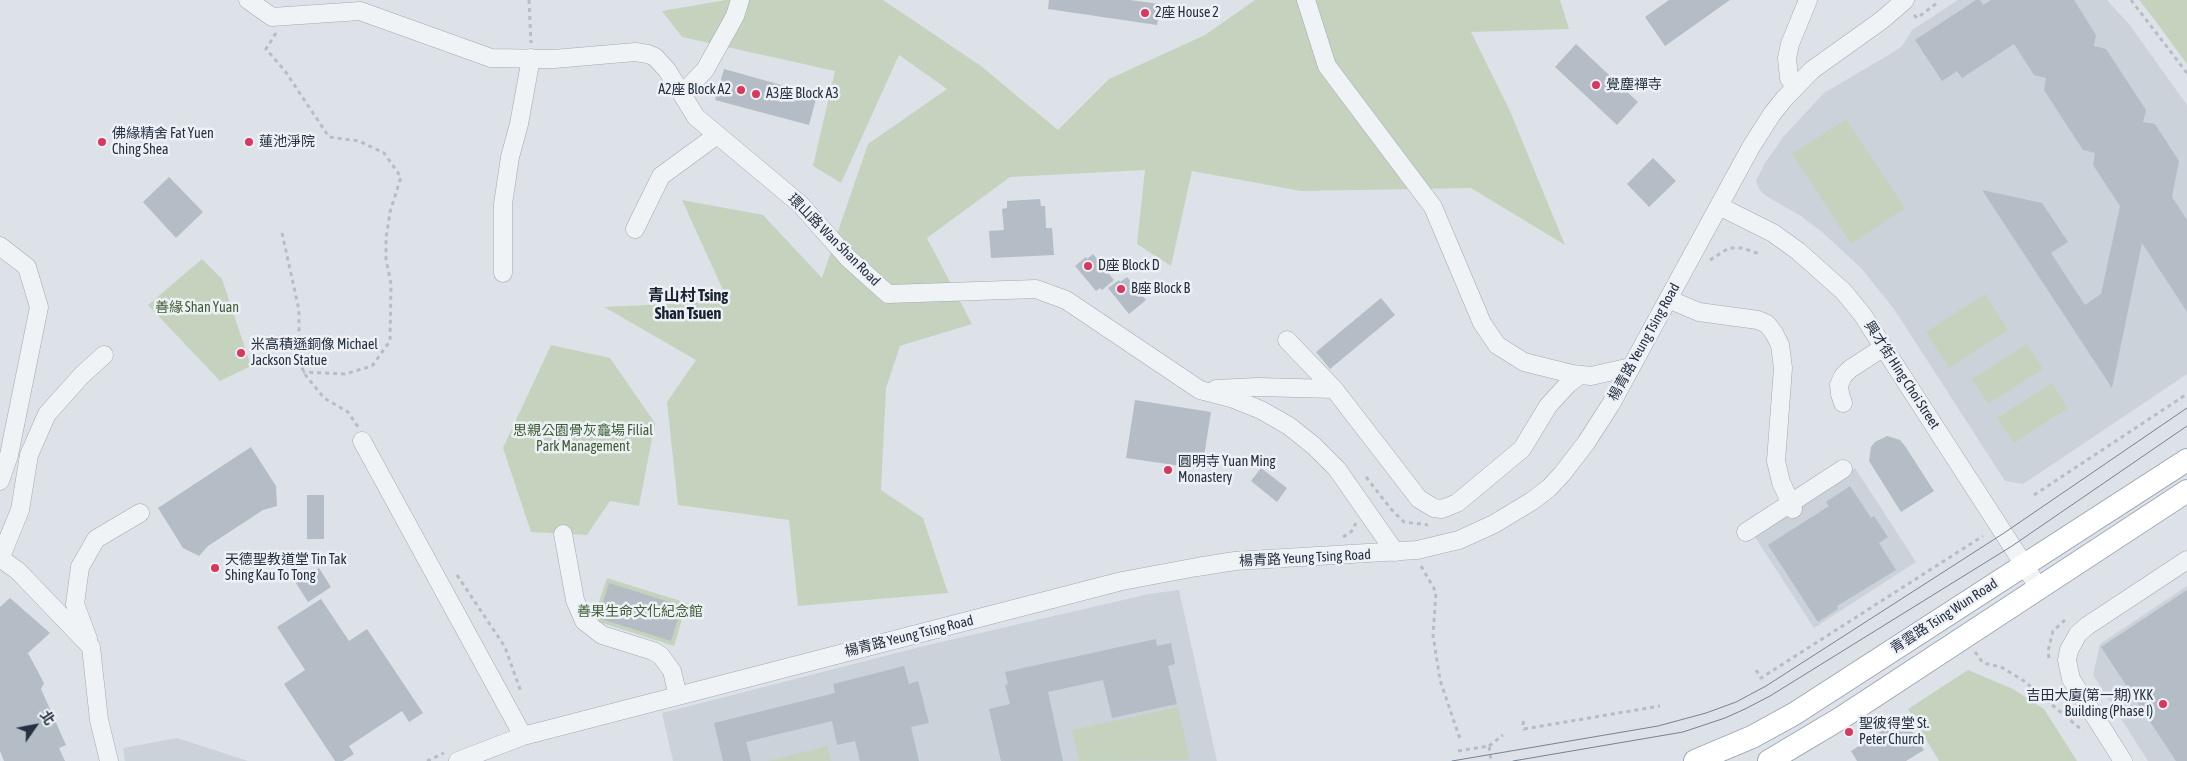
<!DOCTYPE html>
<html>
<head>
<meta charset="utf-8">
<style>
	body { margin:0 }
	#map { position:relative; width:2187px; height:761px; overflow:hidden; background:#dde2e8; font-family:"Asap Condensed","Noto Sans TC",sans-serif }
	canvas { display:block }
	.north { position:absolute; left:10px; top:701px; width:50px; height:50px; -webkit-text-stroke:4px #edf1f6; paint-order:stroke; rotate:57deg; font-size:14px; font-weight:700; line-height:20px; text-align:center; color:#253140 }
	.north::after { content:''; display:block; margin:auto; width:18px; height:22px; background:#253140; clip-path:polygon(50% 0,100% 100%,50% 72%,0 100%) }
</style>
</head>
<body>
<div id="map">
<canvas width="2187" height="761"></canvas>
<div class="north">北</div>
</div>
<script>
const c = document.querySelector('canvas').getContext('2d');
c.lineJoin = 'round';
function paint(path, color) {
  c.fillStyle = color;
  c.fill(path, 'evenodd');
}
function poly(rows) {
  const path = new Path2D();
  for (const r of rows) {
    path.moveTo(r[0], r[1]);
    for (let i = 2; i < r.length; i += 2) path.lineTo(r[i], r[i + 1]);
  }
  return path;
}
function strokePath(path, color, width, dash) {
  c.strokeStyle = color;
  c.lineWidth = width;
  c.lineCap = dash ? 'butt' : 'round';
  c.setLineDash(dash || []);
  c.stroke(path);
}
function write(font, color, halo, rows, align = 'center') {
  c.font = font + ' "Asap Condensed","Noto Sans TC",sans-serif';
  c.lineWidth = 5;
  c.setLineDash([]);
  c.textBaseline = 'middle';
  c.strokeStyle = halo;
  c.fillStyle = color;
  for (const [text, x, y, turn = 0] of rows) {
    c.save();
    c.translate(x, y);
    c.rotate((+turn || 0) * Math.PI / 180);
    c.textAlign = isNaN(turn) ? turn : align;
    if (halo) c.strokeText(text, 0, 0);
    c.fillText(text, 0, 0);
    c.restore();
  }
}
const built = poly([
	[1958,0,2107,0,2129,24,2187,105,2187,374,2023,484,2005,481,1894,309,1861,268,1822,232,1801,216,1766,196,1759,189,1756,181,1765,163,1784,136,1824,93,1897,50,1903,45,1912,30],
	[1855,468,1916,562,1814,628,1753,534],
	[2187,586,2187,761,2148,761,2093,675,2100,644],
	[1179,590,1217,761,673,761,662,713,924,646,1149,594],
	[177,738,248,761,125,761,123,748]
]);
const green = poly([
	[726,0,883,0,981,66,1058,130,1109,79,1205,35,1255,0,1560,0,1569,29,1471,32,1510,111,1565,245,1471,188,1301,191,1192,171,1171,266,1137,244,1145,170,1010,177,927,238,972,324,900,346,886,388,881,490,923,518,948,593,798,606,789,520,678,505,667,402,696,360,604,307,728,301,682,200,763,215,822,278,868,144,947,89,899,55,841,183,813,166,835,71,682,37,662,11],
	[2139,0,2187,0,2187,64,2151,15],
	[1846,119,1905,208,1851,244,1792,154],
	[202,259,222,279,251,366,220,381,148,305],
	[1985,294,2008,330,1949,368,1926,332],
	[2027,344,2043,369,1988,404,1972,379],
	[551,345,610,358,655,423,639,506,610,501,587,535,531,532,503,448],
	[2052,383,2068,408,2014,443,1997,418],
	[607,578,687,603,674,646,593,620],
	[1968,670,2013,689,2044,709,2077,761,1939,761,1908,709],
	[1178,707,1190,760,1079,761,1072,730],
	[827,746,831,761,767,761]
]);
const building = poly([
	[1049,0,1130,0,1160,4,1157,25,1048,9],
	[1669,0,1730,0,1665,46,1645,17],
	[1976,0,1980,0,1983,5,1991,0,2074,0,2096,35,2094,46,2106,49,2146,110,2143,122,2155,124,2179,161,2172,197,2187,220,2187,312,2142,243,2112,388,1982,190,2042,203,2068,242,2051,253,2085,305,2101,294,2120,206,2093,165,2095,153,2083,150,2044,90,2046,78,2034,75,2014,44,1962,78,1957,71,1942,81,1915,40],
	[1576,44,1638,102,1617,125,1555,67],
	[724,69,817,95,809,125,715,100],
	[1653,158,1676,181,1649,207,1627,184],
	[169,177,203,212,176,238,143,202],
	[1040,199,1041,206,1045,206,1046,228,1052,228,1054,255,991,258,989,231,1004,230,1002,209,1007,208,1007,201],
	[1093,254,1114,280,1102,290,1100,288,1096,291,1075,266,1086,257,1087,259],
	[1127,277,1146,300,1129,314,1108,288,1119,280,1120,282],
	[1381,298,1395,315,1330,369,1316,352],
	[1135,400,1211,412,1202,469,1126,458],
	[1887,436,1900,440,1905,446,1934,491,1901,512,1869,461,1871,447,1875,442],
	[251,447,276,486,277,506,263,510,208,546,199,556,183,548,158,508],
	[1261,468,1287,488,1277,502,1251,481],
	[1850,486,1871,518,1874,516,1888,537,1879,543,1896,570,1837,606,1838,609,1818,622,1768,545,1829,506,1826,502],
	[307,495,324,495,324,539,307,539],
	[319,568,331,587,308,602,296,583],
	[609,583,682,606,671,641,598,618],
	[2187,590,2187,761,2176,761,2101,647],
	[10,598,50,633,28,653,44,683,41,689,66,745,59,748,65,761,4,761,0,751,0,607],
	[321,599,349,641,367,629,423,713,409,722,402,711,349,746,354,754,343,761,335,761,284,684,305,670,277,627],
	[1156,639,1157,646,1171,643,1175,664,1168,666,1177,704,1112,718,1103,680,1048,692,1063,761,1001,761,989,709,1010,704,1005,685,1008,684,1005,672],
	[904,666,909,684,918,681,929,723,911,727,919,761,860,761,855,741,837,745,832,721,746,742,751,761,723,761,714,723,835,693,833,684],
	[1903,717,1924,750,1906,761,1857,761,1851,751]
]);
const path = poly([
	[529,0,531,43],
	[2131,0,2187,73],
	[1914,15,1917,18,1937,3],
	[276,33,266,49,285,71,329,137,359,141,384,153,401,177,390,212,386,238,386,259,391,284,390,341,372,366,345,374,303,372],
	[282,233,299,310,299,342,303,372,324,398,348,412,358,427],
	[1710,260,1729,248,1742,248,1760,254],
	[1366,477,1391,509,1404,522,1428,525],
	[2034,495,2187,394],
	[1343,537,1351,532,1356,523],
	[1421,566,1436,592,1433,635,1440,680,1461,742],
	[457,575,505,647,521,692],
	[1975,652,1983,663,2001,667,2024,681,2083,731],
	[2049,658,2048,651,2053,631,2066,619],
	[1756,670,1761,678,1983,536],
	[1523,721,1524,729,1660,706],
	[1489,746,1503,735],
	[1458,751,1489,746,1491,761],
	[427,761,444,753]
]);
const minor = poly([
	[248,0,272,17,360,11,491,58,554,59,635,52,648,54,655,57,667,70,696,117,800,204,848,258,888,294,1036,289,1066,300,1200,390,1231,398,1261,410,1289,426,1314,446,1337,469,1395,552],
	[1306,0,1327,66,1433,207,1482,323,1497,345,1524,362,1572,374,1591,376,1631,367],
	[1795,87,1789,78,1787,58,1790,44,1808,0],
	[682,94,705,70,735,16,740,0],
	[1719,206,1773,233,1798,251,1843,291,1862,314,2039,588],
	[635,229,661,176,717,135],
	[0,246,27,267,39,307,9,455,0,481],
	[503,273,503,204,510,157,519,124,531,58],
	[1668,299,1699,312,1758,320,1767,324,1774,333,1780,345,1783,368,1776,461,1781,482,1793,509],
	[1287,340,1334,389,1419,499,1434,508,1442,509,1457,503,1522,449,1548,406,1568,384,1580,375],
	[1216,389,1257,387,1334,389],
	[1843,403,1840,394,1839,385,1843,376,1850,369,1884,347],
	[362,441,523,736],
	[1746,532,1843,469],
	[563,534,575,600,584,621,602,635,653,651,661,656,672,671,678,696],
	[0,558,18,571,91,647,99,720,109,761],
	[0,559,20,510,29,455,47,414,82,375,104,355],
	[88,639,75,604,80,567,96,539,140,513],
	[458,761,523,736,1122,581,1197,567,1235,561,1417,550,1459,540,1494,524,1532,501,1549,488,1562,474,1586,443,1611,404,1751,147,1772,114,1784,99,1812,70,1882,20,1905,0],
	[2123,761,2071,679,2067,660,2069,650,2078,634,2087,626,2187,560]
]);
const major = poly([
	[1695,761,1752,737,1794,714,2187,460],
	[1769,761,1841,718,2187,491]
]);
const tram = poly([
	[1452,761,1658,726,1706,713,1736,702,1766,686,2004,533,2187,408],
	[1513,761,1683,732,1725,718,1745,709,1770,696,2012,546,2187,426]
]);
const markers = [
	[1145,13,5,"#d8385d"],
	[1596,85,5,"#d8385d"],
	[741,90,5,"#d8385d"],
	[756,94,5,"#d8385d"],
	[102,142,5,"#d8385d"],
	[249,142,5,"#d8385d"],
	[1088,266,5,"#d8385d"],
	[1121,289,5,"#d8385d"],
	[241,353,5,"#d8385d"],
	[1168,470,5,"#d8385d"],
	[215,568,5,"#d8385d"],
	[2163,704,5,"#d8385d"],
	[1849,732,5,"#d8385d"]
];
const poiNames = [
	["2座 House 2",1155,13],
	["覺塵禪寺",1606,85],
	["A2座 Block A2",731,90,"right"],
	["A3座 Block A3",766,94],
	["佛緣精舍 Fat Yuen",112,134],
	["Ching Shea",112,150],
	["蓮池淨院",259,142],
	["D座 Block D",1098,266],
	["B座 Block B",1131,289],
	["米高積遜銅像 Michael",251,345],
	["Jackson Statue",251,361],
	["圓明寺 Yuan Ming",1178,462],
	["Monastery",1178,478],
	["天德聖教道堂 Tin Tak",225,560],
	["Shing Kau To Tong",225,576],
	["吉田大廈(第一期) YKK",2153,696,"right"],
	["Building (Phase I)",2153,712,"right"],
	["聖彼得堂 St.",1859,724],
	["Peter Church",1859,740]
];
const streetNames = [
	["環山路 Wan Shan Road",834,240,45],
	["楊青路 Yeung Tsing Road",1644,342,-61],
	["興才街 Hing Choi Street",1902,375,57],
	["楊青路 Yeung Tsing Road",1305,558,-3],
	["青雲路 Tsing Wun Road",1944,616,-33],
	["楊青路 Yeung Tsing Road",909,636,-14]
];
const parkNames = [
	["善緣 Shan Yuan",197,308],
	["思親公園骨灰龕場 Filial",583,431],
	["Park Management",583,447],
	["善果生命文化紀念館",640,612]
];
const quarterNames = [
	["青山村 Tsing",688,296],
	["Shan Tsuen",688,314]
];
paint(built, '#cbd2da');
paint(green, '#c5d3be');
paint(building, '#b4bcc5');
strokePath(minor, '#a2a9b2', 19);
strokePath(major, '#9ca8b5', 24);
strokePath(path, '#b7bdc3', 3, [4, 4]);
strokePath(minor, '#f0f3f6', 18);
strokePath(major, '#fff', 22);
strokePath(tram, '#758393', 1);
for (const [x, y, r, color] of markers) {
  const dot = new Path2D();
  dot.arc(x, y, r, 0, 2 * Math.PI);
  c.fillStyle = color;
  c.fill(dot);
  strokePath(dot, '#edf1f6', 2);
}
write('14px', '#253140', '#edf1f6', poiNames, 'left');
write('14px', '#253140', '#edf1f6', streetNames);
write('14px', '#3d5d32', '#edf1f6', parkNames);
write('bold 16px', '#182230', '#edf1f6', quarterNames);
</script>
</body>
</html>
